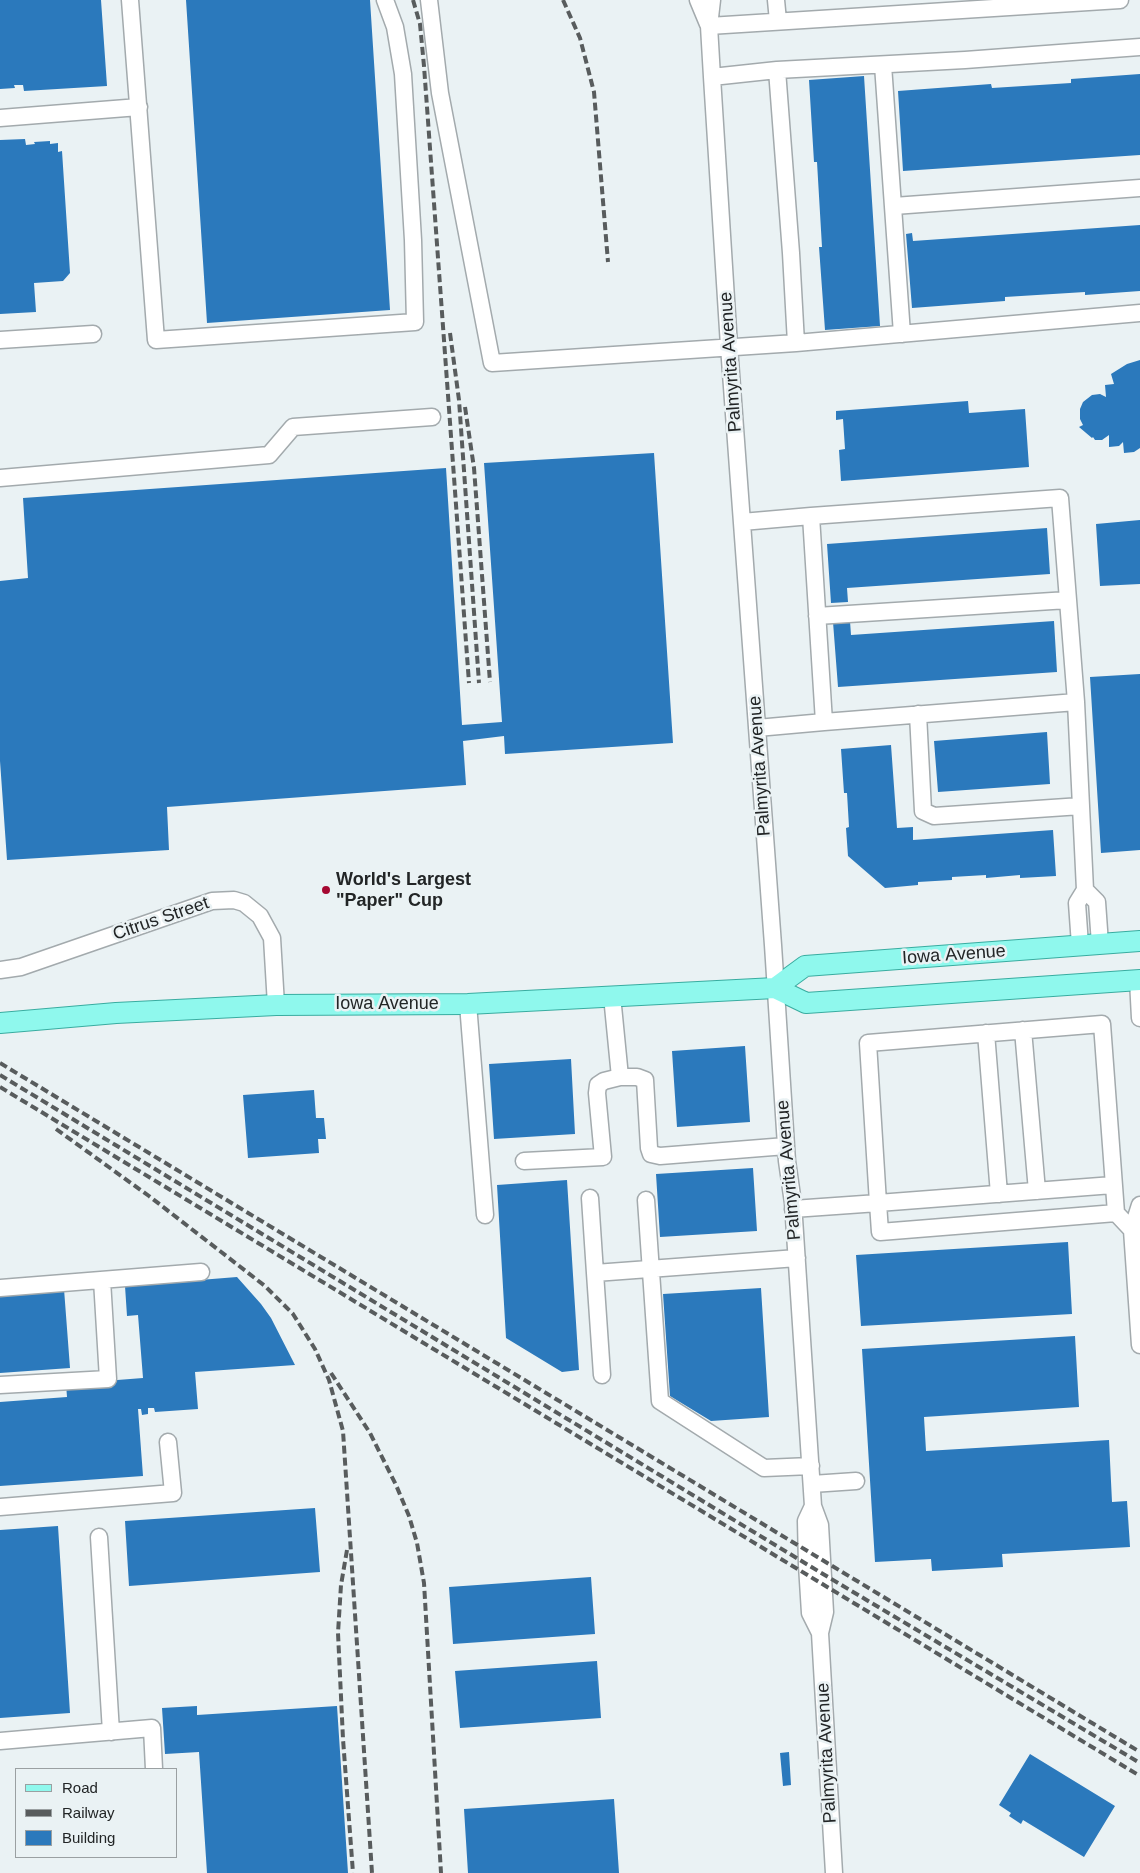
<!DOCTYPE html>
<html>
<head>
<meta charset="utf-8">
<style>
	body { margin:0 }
	#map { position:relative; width:1140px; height:1873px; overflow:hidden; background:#eaf2f4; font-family:Arial,sans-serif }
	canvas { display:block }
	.legend { position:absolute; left:15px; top:1768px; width:162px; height:90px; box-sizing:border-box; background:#eaf2f4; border:1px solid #9aa0a2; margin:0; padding:6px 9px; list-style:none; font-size:15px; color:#222526 }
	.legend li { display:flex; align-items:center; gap:10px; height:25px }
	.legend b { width:25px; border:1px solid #9aa0a2 }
</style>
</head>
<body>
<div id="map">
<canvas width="1140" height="1873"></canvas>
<ul class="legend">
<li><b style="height:6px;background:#8ff8ed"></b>Road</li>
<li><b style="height:6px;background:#585c5d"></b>Railway</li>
<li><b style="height:14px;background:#2b79bc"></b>Building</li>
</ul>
</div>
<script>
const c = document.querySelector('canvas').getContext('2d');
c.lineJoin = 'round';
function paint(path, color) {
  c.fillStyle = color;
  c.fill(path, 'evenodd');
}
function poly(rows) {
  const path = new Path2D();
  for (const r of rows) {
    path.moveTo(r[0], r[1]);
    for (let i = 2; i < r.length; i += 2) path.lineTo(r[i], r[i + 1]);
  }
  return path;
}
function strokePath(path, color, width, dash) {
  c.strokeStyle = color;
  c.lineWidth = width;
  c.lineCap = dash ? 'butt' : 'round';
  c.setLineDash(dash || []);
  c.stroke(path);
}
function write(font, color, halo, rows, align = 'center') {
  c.font = font + ' Arial,sans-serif';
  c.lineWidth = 5;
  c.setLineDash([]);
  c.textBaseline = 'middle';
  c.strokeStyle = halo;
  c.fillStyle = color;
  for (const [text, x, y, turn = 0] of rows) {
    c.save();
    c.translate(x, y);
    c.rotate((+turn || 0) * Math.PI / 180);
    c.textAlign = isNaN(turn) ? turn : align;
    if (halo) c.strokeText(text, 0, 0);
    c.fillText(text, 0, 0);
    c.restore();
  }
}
const building = poly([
	[0,0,101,0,107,86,24,91,23,85,14,85,15,88,0,89],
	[186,0,370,0,390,310,207,323],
	[1140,74,1140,155,903,171,898,91,991,84,992,88,1071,83,1071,79],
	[864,76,880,326,825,330,819,247,822,247,817,162,814,162,809,80],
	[25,139,26,145,35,144,34,142,50,141,50,144,58,143,58,152,62,151,70,273,63,281,34,283,36,312,0,314,0,140],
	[1140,225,1140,291,1085,295,1085,292,1005,297,1005,301,912,308,906,234,912,233,913,241],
	[1140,360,1140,448,1134,452,1124,453,1123,442,1119,446,1109,447,1109,435,1102,440,1095,440,1093,437,1092,438,1079,427,1083,425,1080,419,1080,409,1083,402,1092,395,1100,394,1106,397,1105,385,1114,384,1111,374,1127,364],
	[968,401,969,413,1025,409,1029,467,841,481,839,450,845,449,843,419,836,420,836,411],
	[654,453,673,743,505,754,504,736,463,741,466,785,167,807,169,850,7,860,0,761,0,581,28,578,23,498,446,468,462,725,502,722,484,463],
	[1140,520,1140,584,1100,586,1096,524],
	[1047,528,1050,574,847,588,848,602,831,603,827,544],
	[850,621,851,635,1054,621,1057,672,838,687,833,622],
	[1140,674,1140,850,1101,853,1090,677],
	[1047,732,1050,784,938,792,934,741],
	[891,745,897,828,913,827,913,840,1053,830,1056,876,1020,878,1020,875,986,878,986,875,952,877,952,880,918,882,918,885,885,888,848,856,846,828,849,827,847,793,844,793,841,749],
	[745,1046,750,1122,677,1127,672,1051],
	[571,1059,575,1134,494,1139,489,1064],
	[314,1090,316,1118,324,1118,326,1139,318,1139,319,1153,248,1158,243,1095],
	[753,1168,757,1231,660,1237,656,1174],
	[567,1180,579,1370,562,1372,506,1338,497,1185],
	[1068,1242,1072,1314,861,1326,856,1255],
	[237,1277,261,1304,271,1318,295,1365,195,1372,198,1409,155,1412,154,1408,148,1408,148,1414,142,1415,141,1409,138,1409,143,1476,0,1486,0,1402,67,1397,66,1384,143,1378,138,1315,127,1316,125,1286],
	[761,1288,769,1417,711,1421,670,1396,663,1294],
	[64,1289,70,1368,0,1373,0,1294],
	[1075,1336,1079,1407,924,1417,926,1451,1109,1440,1112,1502,1127,1501,1130,1547,1002,1554,1003,1567,932,1571,931,1559,875,1562,862,1349],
	[315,1508,320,1572,129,1586,125,1521],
	[58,1526,70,1713,0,1718,0,1530],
	[591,1577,595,1634,453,1644,449,1587],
	[597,1661,601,1718,460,1728,455,1671],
	[197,1706,197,1715,337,1706,348,1873,207,1873,199,1752,165,1754,162,1708],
	[789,1752,791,1785,783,1786,780,1753],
	[1030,1754,1115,1806,1084,1857,1023,1820,1021,1824,1009,1816,1011,1813,999,1805],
	[614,1799,619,1873,468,1873,464,1809]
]);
const minor = poly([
	[130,0,156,340,415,322,413,240,403,74,395,27,385,0],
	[429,0,440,93,492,363,796,343,1140,313],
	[698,0,708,24],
	[712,0,709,26,712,77,729,346,773,945,787,1161,793,1203,813,1506,820,1525,825,1612,820,1633,834,1873],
	[776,0,778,21],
	[709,26,1120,0],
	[883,65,902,334],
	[777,70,791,253,796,343],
	[712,77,777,70,965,60,1140,47],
	[0,118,139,107],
	[894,206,1140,188],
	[0,340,93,334],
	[0,478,269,455,293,427,432,417],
	[811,516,1060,498,1076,702,824,722],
	[742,522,811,516,824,722,757,728],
	[817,616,1068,600],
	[1076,702,1085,890,1077,903,1080,945],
	[918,714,923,811,934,816,1081,806],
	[1085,890,1097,902,1100,944],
	[0,970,21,967,212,901,234,900,244,903,260,916,272,938,276,1005],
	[1138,980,1140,1018],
	[612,996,620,1077,637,1077,645,1080,649,1148,651,1154,660,1156,786,1146],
	[468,1004,485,1215],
	[1023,1030,1037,1191],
	[986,1033,999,1194],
	[524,1161,603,1157,597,1093,598,1085,604,1081,620,1077],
	[1113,1185,878,1203,868,1043,1102,1024,1116,1213],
	[590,1198,595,1273],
	[646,1200,660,1401,764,1468,811,1466],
	[793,1209,878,1203,880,1232,1116,1213,1132,1230,1140,1345],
	[1132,1230,1140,1205],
	[0,1288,201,1272],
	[602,1375,595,1273,797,1258],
	[0,1385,108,1379,102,1280],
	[812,1484,856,1481],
	[813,1506,806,1521,807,1565,810,1613,820,1633],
	[0,1507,173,1493,168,1442],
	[99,1537,111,1732],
	[0,1741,152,1728,154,1769]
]);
const major = poly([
	[775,988,805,966,1140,941],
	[0,1023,116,1013,276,1005,468,1004,775,988,806,1003,1140,980]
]);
const rail = poly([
	[413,0,420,24,424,66,469,683],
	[563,0,580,38,594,92,608,262],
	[450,333,459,400,479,683],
	[465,407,474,468,490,682],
	[0,1063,1140,1752],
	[0,1075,823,1574,1140,1763],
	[0,1087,1140,1776],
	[56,1129,149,1196,265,1286,293,1314,315,1349,329,1380,343,1431,372,1873],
	[331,1373,370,1433,396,1485,409,1516,417,1543,424,1583,441,1873],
	[347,1550,341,1585,338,1633,343,1739,353,1873]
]);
const markers = [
	[326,890,5,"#a50831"]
];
const streetNames = [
	["Palmyrita Avenue",731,362,-94],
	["Palmyrita Avenue",760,766,-94],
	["Citrus Street",161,919,-19],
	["Iowa Avenue",954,955,-4],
	["Iowa Avenue",387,1004],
	["Palmyrita Avenue",789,1170,-95],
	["Palmyrita Avenue",827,1753,-93]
];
const poiNames = [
	["World's Largest",336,880],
	["\"Paper\" Cup",336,901]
];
paint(building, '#2b79bc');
strokePath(minor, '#a3aaad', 19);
strokePath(major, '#39aca0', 22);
strokePath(minor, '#fff', 16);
strokePath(major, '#8ff8ed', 20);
strokePath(rail, '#585c5d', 4, [8, 4]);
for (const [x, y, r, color] of markers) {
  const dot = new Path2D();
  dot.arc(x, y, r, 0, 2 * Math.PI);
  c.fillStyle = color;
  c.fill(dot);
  strokePath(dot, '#eaf2f4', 2);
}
write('18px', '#222526', '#eaf2f4', streetNames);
write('bold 18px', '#222526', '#eaf2f4', poiNames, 'left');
</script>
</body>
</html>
